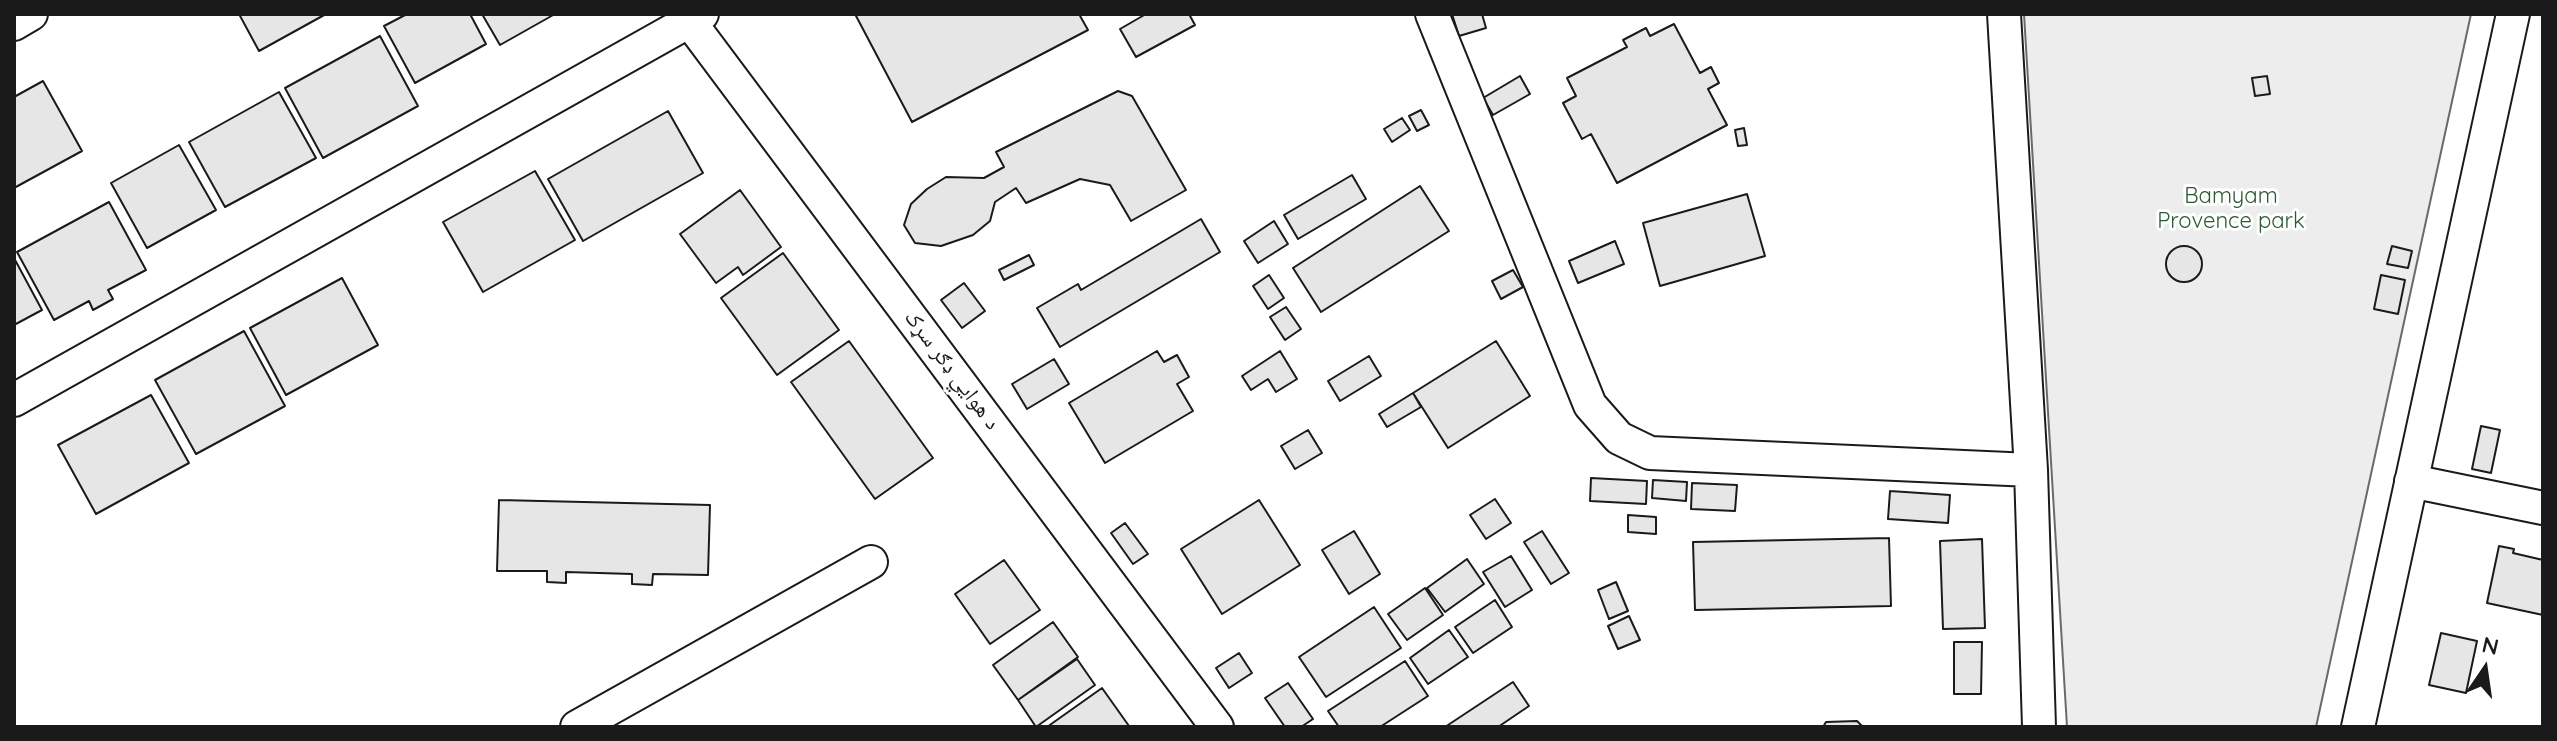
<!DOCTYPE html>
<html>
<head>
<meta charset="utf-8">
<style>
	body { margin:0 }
	#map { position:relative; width:2557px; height:741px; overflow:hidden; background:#fff; font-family:Quicksand,sans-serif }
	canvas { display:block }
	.frame { position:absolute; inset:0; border:16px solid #1a1a1a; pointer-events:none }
	.north { position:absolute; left:2445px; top:629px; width:80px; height:80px; -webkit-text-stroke:6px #fff; paint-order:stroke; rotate:13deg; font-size:22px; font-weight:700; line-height:32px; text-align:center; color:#1a1a1a }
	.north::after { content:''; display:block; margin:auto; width:28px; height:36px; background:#1a1a1a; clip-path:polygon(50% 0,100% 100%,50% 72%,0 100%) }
</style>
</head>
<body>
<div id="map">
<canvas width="2557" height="741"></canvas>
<div class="frame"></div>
<div class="north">N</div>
</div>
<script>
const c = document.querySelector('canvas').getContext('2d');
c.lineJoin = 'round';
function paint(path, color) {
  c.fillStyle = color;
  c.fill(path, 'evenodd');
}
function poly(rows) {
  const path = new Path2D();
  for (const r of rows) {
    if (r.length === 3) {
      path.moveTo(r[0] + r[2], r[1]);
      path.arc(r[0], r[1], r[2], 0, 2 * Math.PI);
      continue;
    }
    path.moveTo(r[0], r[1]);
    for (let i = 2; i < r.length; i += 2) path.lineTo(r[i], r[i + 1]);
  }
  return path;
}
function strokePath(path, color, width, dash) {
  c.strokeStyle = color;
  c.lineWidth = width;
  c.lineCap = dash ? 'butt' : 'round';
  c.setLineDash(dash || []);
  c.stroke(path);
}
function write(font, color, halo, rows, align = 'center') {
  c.font = font + ' Quicksand,"Noto Naskh Arabic",sans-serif';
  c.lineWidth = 6;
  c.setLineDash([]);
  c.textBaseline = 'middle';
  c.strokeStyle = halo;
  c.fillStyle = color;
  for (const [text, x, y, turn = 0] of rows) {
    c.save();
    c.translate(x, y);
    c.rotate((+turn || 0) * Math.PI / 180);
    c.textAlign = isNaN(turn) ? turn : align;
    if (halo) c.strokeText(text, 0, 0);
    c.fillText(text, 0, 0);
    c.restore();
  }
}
const built = poly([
	[2024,14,2471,14,2316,727,2067,727,2024,14]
]);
const building = poly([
	[239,14,326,14,259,51,239,14],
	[407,14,470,14,486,44,415,83,384,26,407,14],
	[482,14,555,14,500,45,482,14],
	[855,14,1079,14,1088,30,912,122,855,14],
	[1146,14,1189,14,1195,25,1136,57,1120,29,1146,14],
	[1452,14,1482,14,1486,28,1459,36,1452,14],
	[1674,24,1700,73,1711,67,1719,83,1708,89,1727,125,1617,183,1591,134,1582,139,1563,103,1576,96,1567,78,1627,47,1623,40,1646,28,1650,36,1674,24],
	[380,36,418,106,323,158,285,88,380,36],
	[1520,76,1530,94,1493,115,1483,98,1520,76],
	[2267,76,2270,94,2255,96,2252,78,2267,76],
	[43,81,82,151,14,188,14,97,43,81],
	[1118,91,1132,96,1186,190,1131,221,1110,185,1080,179,1026,203,1016,188,995,202,990,221,973,235,941,246,915,243,904,225,911,204,927,189,946,177,984,178,1004,167,996,152,1118,91],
	[279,92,316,158,225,207,189,142,279,92],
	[1421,110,1429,125,1417,131,1409,116,1421,110],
	[668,111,703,173,583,241,548,179,668,111],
	[1402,118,1410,130,1392,142,1384,129,1402,118],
	[1744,128,1747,145,1738,146,1735,130,1744,128],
	[179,145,216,210,147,248,111,183,179,145],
	[535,171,575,240,483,292,443,222,535,171],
	[1352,175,1366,199,1298,239,1284,215,1352,175],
	[1420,186,1449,231,1321,312,1293,268,1420,186],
	[740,190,781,247,743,275,738,267,716,283,680,234,740,190],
	[1747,194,1765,256,1660,286,1643,223,1747,194],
	[109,202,146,270,108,290,113,299,93,310,89,301,54,320,17,252,109,202],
	[1201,219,1220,252,1060,347,1037,308,1078,284,1081,290,1201,219],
	[1274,221,1288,244,1258,263,1244,241,1274,221],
	[1615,241,1624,264,1578,283,1569,261,1615,241],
	[2184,264,18],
	[2392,246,2412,251,2408,268,2387,264,2392,246],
	[783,253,839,330,777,375,721,298,783,253],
	[1029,255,1034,265,1004,280,999,270,1029,255],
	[14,258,42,310,14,325,14,258],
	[1513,270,1523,287,1501,299,1492,281,1513,270],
	[1269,275,1284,298,1268,309,1253,286,1269,275],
	[2381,275,2405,280,2398,314,2374,309,2381,275],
	[342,278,378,345,286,395,250,328,342,278],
	[964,283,985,311,962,328,941,300,964,283],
	[1286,307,1301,329,1285,340,1270,317,1286,307],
	[244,331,285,406,196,454,155,380,244,331],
	[849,341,933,458,875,499,791,382,849,341],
	[1496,341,1530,396,1448,448,1413,393,1496,341],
	[1157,351,1164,362,1177,355,1189,377,1177,384,1193,411,1105,463,1069,403,1157,351],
	[1280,351,1297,379,1276,392,1268,379,1251,390,1242,376,1280,351],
	[1369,356,1381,376,1340,401,1328,381,1369,356],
	[1054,359,1069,384,1027,409,1012,384,1054,359],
	[1413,393,1421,407,1387,427,1379,414,1413,393],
	[151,395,189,463,96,514,58,445,151,395],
	[2481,426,2500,430,2491,473,2472,469,2481,426],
	[1308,430,1322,453,1295,469,1281,446,1308,430],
	[1591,478,1647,481,1646,504,1590,501,1591,478],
	[1653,480,1687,482,1686,501,1652,498,1653,480],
	[1692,483,1737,485,1735,511,1691,509,1692,483],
	[1890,491,1950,495,1948,523,1888,519,1890,491],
	[1495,499,1511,523,1486,539,1470,515,1495,499],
	[499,500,710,505,708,575,653,574,652,585,632,584,632,574,566,572,566,583,547,582,547,571,497,571,499,500],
	[1259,500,1300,565,1222,614,1181,549,1259,500],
	[1628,515,1656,517,1656,534,1628,532,1628,515],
	[1125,523,1148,554,1133,564,1111,533,1125,523],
	[1354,531,1380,574,1349,594,1322,550,1354,531],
	[1542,531,1569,573,1551,584,1524,542,1542,531],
	[1889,538,1891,606,1695,610,1693,542,1889,538],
	[1982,539,1985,628,1943,629,1940,541,1982,539],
	[2499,546,2514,549,2513,553,2543,560,2543,615,2487,603,2499,546],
	[1511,556,1532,590,1505,607,1483,572,1511,556],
	[1467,559,1484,584,1445,612,1427,588,1467,559],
	[1004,560,1040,610,990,644,955,594,1004,560],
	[1616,582,1628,611,1609,619,1598,590,1616,582],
	[1425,588,1443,615,1407,640,1388,614,1425,588],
	[1495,600,1512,627,1473,653,1455,627,1495,600],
	[1374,607,1401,648,1326,697,1299,657,1374,607],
	[1629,616,1640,640,1618,649,1608,626,1629,616],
	[1053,622,1078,657,1018,700,993,665,1053,622],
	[1449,630,1468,657,1428,684,1410,658,1449,630],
	[2441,633,2477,641,2466,693,2429,685,2441,633],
	[1954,642,1982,642,1981,694,1954,694,1954,642],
	[1239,653,1252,673,1229,688,1216,668,1239,653],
	[1077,659,1095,685,1036,727,1018,700,1077,659],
	[1405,661,1428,696,1380,727,1339,727,1328,711,1405,661],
	[1513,682,1529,706,1498,727,1445,727,1513,682],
	[1288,683,1313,719,1301,727,1285,727,1265,698,1288,683],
	[1102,688,1129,726,1047,727,1102,688],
	[1857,721,1863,727,1823,727,1826,722,1857,721]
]);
const minor = poly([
	[684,14,1217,727],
	[1432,14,1590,405,1619,438,1650,453,2031,470],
	[2004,14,2031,470,2039,727],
	[14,24,31,14],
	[14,400,702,14],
	[2411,481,2543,508],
	[577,727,871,562],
	[2358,727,2513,14]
]);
const parkNames = [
	["Bamyam",2231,196],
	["Provence park",2231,221]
];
const streetNames = [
	["د هوايي ډګر سړک",952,370,53]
];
paint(built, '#ededed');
strokePath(built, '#6a6a6a', 2);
paint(building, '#e6e6e6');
strokePath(building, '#1a1a1a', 2);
strokePath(minor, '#1a1a1a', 36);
strokePath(minor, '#fff', 32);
write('22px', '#2b5a34', '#fff', parkNames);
write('22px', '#1a1a1a', '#fff', streetNames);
</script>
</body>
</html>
